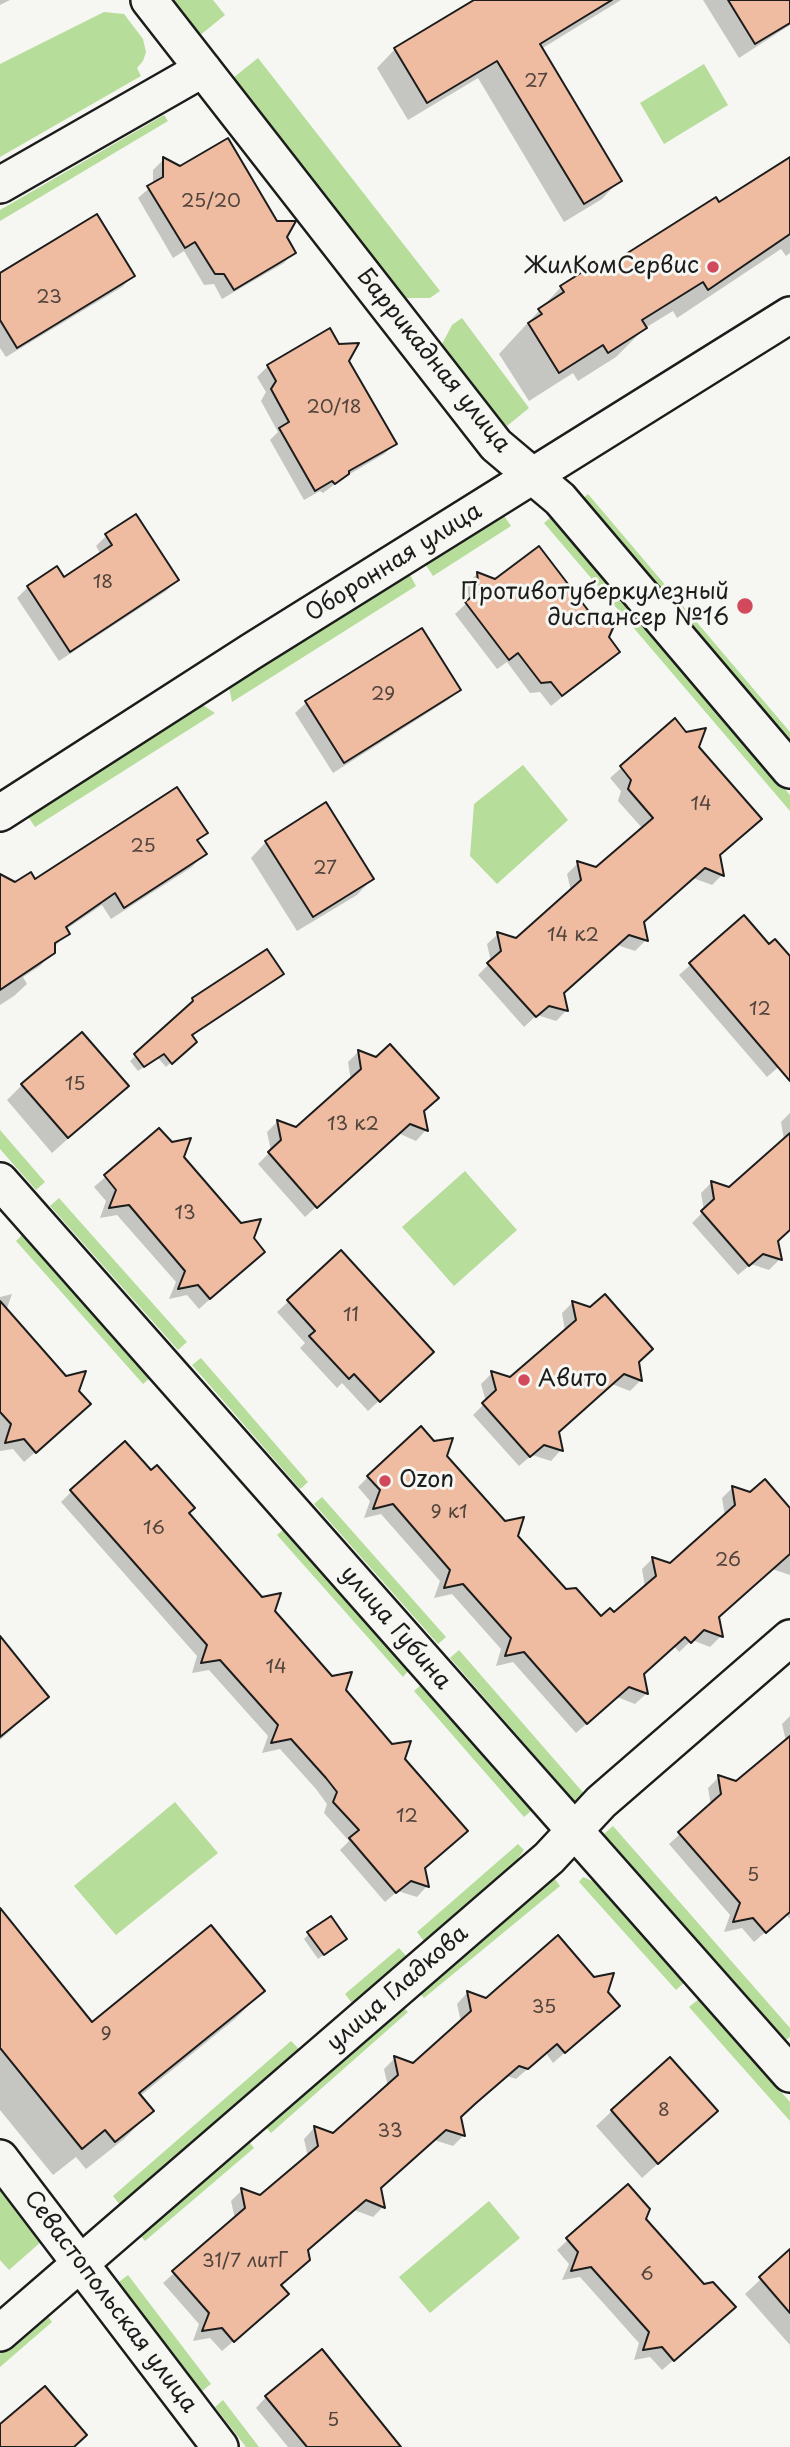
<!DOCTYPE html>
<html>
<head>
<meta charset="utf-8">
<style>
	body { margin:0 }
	canvas { display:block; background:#f6f6f2 }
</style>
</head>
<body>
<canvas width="790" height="2447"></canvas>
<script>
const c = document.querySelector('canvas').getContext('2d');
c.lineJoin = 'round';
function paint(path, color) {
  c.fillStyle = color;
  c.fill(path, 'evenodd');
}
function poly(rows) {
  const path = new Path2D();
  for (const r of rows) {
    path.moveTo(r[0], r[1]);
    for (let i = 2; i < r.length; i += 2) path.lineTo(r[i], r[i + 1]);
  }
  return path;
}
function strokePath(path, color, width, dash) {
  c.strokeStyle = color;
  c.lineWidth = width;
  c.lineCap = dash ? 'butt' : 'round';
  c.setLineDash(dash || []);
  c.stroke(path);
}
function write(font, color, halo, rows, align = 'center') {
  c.font = font + ' "Playpen Sans",sans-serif';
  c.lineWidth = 6;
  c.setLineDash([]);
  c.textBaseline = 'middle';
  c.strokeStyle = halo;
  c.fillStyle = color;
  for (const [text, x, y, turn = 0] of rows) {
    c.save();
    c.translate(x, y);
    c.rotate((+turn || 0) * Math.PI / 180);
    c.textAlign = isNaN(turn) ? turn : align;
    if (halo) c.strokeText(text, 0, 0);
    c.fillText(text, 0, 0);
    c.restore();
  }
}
const green = poly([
	[171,0,213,0,225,15,199,36],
	[104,12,124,14,143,39,146,52,143,61,137,68,141,76,0,157,0,64],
	[258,58,440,291,430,298,405,298,233,78],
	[704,64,728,105,664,144,640,103],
	[164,115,168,121,0,221,0,210],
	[462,318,529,408,507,426,497,418,441,346,452,325],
	[588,494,790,732,790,744,582,499],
	[502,513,511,526,433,576,424,562],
	[552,516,790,795,790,811,544,523],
	[409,573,416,586,232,702,229,687],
	[201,704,215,713,35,827,27,815],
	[523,765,568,820,497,884,470,856,474,804],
	[0,1130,45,1182,36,1190,0,1149],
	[465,1171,517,1230,454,1286,402,1227],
	[59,1198,187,1342,178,1350,50,1206],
	[23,1234,150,1378,143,1384,16,1241],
	[201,1358,308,1482,300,1489,192,1365],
	[322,1497,446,1637,438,1644,314,1504],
	[284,1529,409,1670,403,1677,277,1535],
	[459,1650,587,1797,578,1805,450,1658],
	[422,1684,532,1810,524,1817,414,1691],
	[175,1802,218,1853,116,1935,74,1886],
	[613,1826,790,2028,790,2037,786,2040,604,1834],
	[518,1844,524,1850,511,1868,424,1941,417,1932],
	[583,1877,597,1883,685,1982,676,1990,579,1882],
	[554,1878,560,1886,424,1998,418,1991,536,1890],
	[399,1948,407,1957,352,2003,345,1994],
	[699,1999,790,2102,790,2121,689,2007],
	[401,2005,408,2012,271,2133,264,2125],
	[291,2041,299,2049,120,2205,113,2196],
	[247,2139,254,2148,145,2241,138,2233],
	[0,2185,42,2241,9,2270,0,2260],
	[489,2201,520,2238,430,2313,399,2277],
	[128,2275,211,2384,202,2391,119,2282],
	[46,2314,52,2322,0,2367,0,2354],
	[223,2400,259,2447,246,2447,215,2407]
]);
const shadow = poly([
	[0,0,10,0,0,5],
	[478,0,621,0,541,49,620,180,602,199,564,222,478,78,408,120,377,68,395,49],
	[703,0,790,0,790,25,739,58],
	[164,159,276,222,294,252,284,263,222,299,214,284,204,285,184,251,173,258,138,198,153,185,153,170],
	[790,159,790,253,786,256,781,249,677,318,673,311,645,328,616,357,578,381,573,373,529,401,499,354,561,287,599,273,718,205],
	[0,275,133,276,122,287,6,357,0,348],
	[329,330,395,444,384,454,343,478,323,493,320,491,304,500,270,440,278,432,261,401,266,392,257,377,268,366],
	[106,536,177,580,166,591,59,661,17,598,28,587,64,579,101,555,96,546],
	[477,574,607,638,618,652,551,706,540,692,530,693,507,662,497,669,455,614,469,601,467,584],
	[421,630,459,689,448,700,333,773,295,713,306,703],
	[674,721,697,747,722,875,712,885,693,878,642,923,646,940,635,951,617,945,562,993,566,1011,556,1021,537,1015,524,1027,478,975,491,962,487,944,498,934,516,940,571,891,567,874,578,863,596,869,643,829,618,801,621,791,610,778],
	[205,833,196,842,204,854,192,867,111,919,102,905,65,930,68,933,55,946,53,952,40,966,23,977,27,984,14,996,0,1005,0,876,15,884,35,882],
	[266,842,372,879,357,895,297,931,251,858],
	[744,918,769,947,790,959,790,1057,767,1077,679,975],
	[282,974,190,1036,195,1042,166,1067,158,1058,138,1071,130,1061,189,1007,188,1005,193,1000],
	[358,1052,376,1059,423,1111,426,1130,416,1141,398,1133,305,1217,258,1164,271,1151,267,1132,277,1122,297,1129,351,1081,348,1062],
	[22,1085,127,1086,52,1153,7,1100],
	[790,1113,790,1229,776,1241,780,1259,769,1270,751,1264,738,1275,692,1223,704,1211,701,1193,711,1183,730,1189,784,1140,781,1122],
	[159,1130,252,1238,252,1262,199,1309,187,1295,169,1299,176,1282,117,1215,100,1218,106,1201,94,1187],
	[341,1253,421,1362,368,1411,342,1383,337,1388,300,1348,305,1343,277,1312],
	[12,1294,6,1311,78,1415,24,1462,13,1449,0,1451,0,1297],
	[572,1303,591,1309,637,1362,641,1380,630,1391,612,1384,557,1433,561,1450,551,1461,532,1455,519,1466,473,1415,486,1402,481,1384,492,1373,511,1379,565,1331,562,1313],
	[445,1456,565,1591,601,1618,614,1615,645,1587,642,1569,652,1559,671,1565,725,1516,722,1498,732,1488,790,1511,790,1575,772,1569,717,1618,721,1636,710,1647,692,1640,679,1652,674,1646,642,1675,646,1694,635,1704,617,1697,576,1733,513,1662,496,1666,501,1649,452,1594,434,1598,440,1581,381,1514,364,1518,370,1501,358,1487,368,1477],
	[72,1491,187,1514,403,1760,427,1886,417,1897,398,1891,385,1902,340,1850,349,1841,324,1813,327,1804,316,1789,280,1749,262,1753,268,1736,209,1670,192,1673,197,1656,61,1502],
	[0,1639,47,1697,0,1740],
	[790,1716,790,1919,786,1914,754,1942,742,1928,724,1932,730,1915,669,1844,711,1806,708,1788,719,1777,737,1783,786,1741,782,1724],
	[0,1911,92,2024,263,1991,235,2019,140,2096,152,2111,124,2139,86,2169,76,2157,53,2175,0,2110],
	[309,1934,339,1944,318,1959,304,1939],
	[606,1992,607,2016,553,2063,546,2053,516,2079,507,2076,460,2118,463,2136,453,2146,434,2140,379,2188,383,2207,373,2217,354,2210,306,2251,279,2286,276,2305,222,2351,210,2338,193,2341,199,2324,163,2283,235,2219,231,2201,242,2190,261,2197,308,2157,304,2139,314,2128,333,2135,388,2087,384,2069,395,2058,413,2065,461,2022,457,2004,467,1993,486,2000],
	[612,2111,716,2111,642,2178,596,2126],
	[644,2219,723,2318,662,2370,650,2357,634,2360,639,2343,580,2277,562,2280,569,2264,557,2250,568,2240],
	[790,2252,790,2345,745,2294],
	[266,2397,399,2447,288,2447,256,2408]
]);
const building = poly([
	[474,0,612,0,540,44,622,181,584,204,497,61,427,103,394,48,474,0],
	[728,0,790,0,790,23,755,44,728,0],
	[228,138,277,221,296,221,287,237,296,253,234,290,224,274,215,274,195,242,185,248,147,186,163,177,163,157,180,166,228,138],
	[790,157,790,234,708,290,703,282,642,320,647,328,608,353,603,345,559,373,528,323,542,314,538,309,564,292,560,286,595,264,599,271,716,197,719,202,790,157],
	[97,214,135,276,17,348,0,320,0,273,97,214],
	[330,328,339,344,359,343,349,361,397,444,349,471,349,474,335,484,332,481,315,491,279,428,289,422,271,389,276,381,267,365,330,328],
	[136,514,179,580,70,652,27,586,57,566,64,577,112,545,105,534,136,514],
	[539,546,597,622,617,619,609,637,620,652,562,696,551,682,541,683,518,653,509,660,465,602,479,591,477,572,495,579,539,546],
	[422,628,461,690,344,763,305,701,422,628],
	[675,718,686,732,706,728,699,747,762,819,720,855,724,876,705,868,644,922,648,941,629,935,564,993,568,1011,549,1006,536,1017,487,963,501,951,497,932,516,938,581,880,577,861,596,867,653,818,628,789,631,780,620,766,675,718],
	[177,787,208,833,197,840,207,854,124,908,115,893,66,927,70,934,55,943,55,953,0,990,0,874,15,882,31,872,35,879,177,787],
	[326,802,374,879,313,917,265,841,326,802],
	[744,915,769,944,775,939,790,956,790,1081,689,963,744,915],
	[267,949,284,974,192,1035,197,1042,172,1064,164,1054,144,1067,134,1054,193,1001,192,998,267,949],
	[82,1032,129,1086,68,1138,21,1084,82,1032],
	[390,1044,439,1098,424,1111,428,1131,410,1124,317,1208,268,1152,281,1140,277,1120,296,1127,361,1069,358,1050,376,1057,390,1044],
	[159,1128,172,1142,191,1138,184,1157,241,1223,261,1219,254,1238,265,1252,210,1299,198,1285,178,1289,185,1271,129,1205,109,1208,116,1190,104,1175,159,1128],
	[790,1133,790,1230,778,1241,782,1260,763,1254,749,1266,701,1211,714,1199,711,1181,729,1187,790,1133],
	[341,1250,434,1352,380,1402,354,1374,349,1379,309,1336,315,1331,287,1300,341,1250],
	[605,1294,653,1349,639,1362,642,1381,624,1374,559,1432,563,1451,544,1445,530,1457,482,1403,496,1390,491,1371,510,1377,576,1320,572,1301,590,1307,605,1294],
	[0,1301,66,1376,86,1371,79,1391,91,1404,36,1453,24,1439,5,1443,11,1424,0,1412,0,1301],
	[421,1426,434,1441,453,1438,447,1456,505,1521,524,1517,518,1536,566,1589,576,1588,601,1616,610,1608,614,1612,656,1576,652,1557,670,1563,735,1505,732,1486,750,1492,765,1479,790,1508,790,1554,719,1617,723,1637,704,1630,691,1643,685,1637,644,1674,648,1694,629,1687,587,1724,524,1652,505,1656,511,1638,463,1584,444,1588,450,1570,393,1504,373,1509,380,1490,367,1476,421,1426],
	[125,1441,151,1470,157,1465,195,1508,189,1513,262,1597,281,1593,275,1611,332,1676,352,1672,346,1690,392,1744,411,1741,405,1759,468,1831,425,1868,429,1887,411,1881,396,1893,349,1838,359,1830,333,1802,337,1792,326,1778,291,1739,271,1743,278,1725,220,1660,201,1663,207,1645,70,1490,125,1441],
	[0,1636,49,1697,0,1737,0,1636],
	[790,1736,790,1912,766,1933,753,1918,733,1922,740,1903,678,1832,721,1794,718,1775,736,1781,790,1736],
	[0,1908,92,2022,211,1925,265,1991,139,2093,154,2111,115,2142,105,2130,82,2149,0,2048,0,1908],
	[331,1916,347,1939,324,1955,307,1932,331,1916],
	[558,1935,594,1977,614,1973,608,1992,620,2006,565,2053,557,2044,528,2069,519,2066,475,2104,461,2117,465,2136,446,2130,381,2188,385,2208,366,2200,308,2250,310,2260,281,2285,289,2294,234,2342,222,2328,202,2331,209,2313,172,2271,245,2208,241,2188,260,2195,318,2146,314,2126,333,2133,398,2075,394,2056,413,2063,471,2011,467,1991,486,1998,558,1935],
	[670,2057,718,2111,658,2164,611,2110,670,2057],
	[628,2184,650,2209,646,2219,704,2284,713,2282,736,2307,674,2361,662,2347,643,2350,649,2332,591,2267,571,2271,578,2252,566,2238,628,2184],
	[790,2249,790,2313,759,2277,790,2249],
	[322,2349,401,2447,307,2447,265,2396,322,2349],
	[45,2386,87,2435,74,2447,0,2447,0,2424,45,2386]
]);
const minor = poly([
	[149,0,496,445,560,499,790,770],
	[0,185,203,69],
	[0,813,252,651,790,315],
	[0,1181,790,2074],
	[0,2158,220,2447],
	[0,2333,549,1858,601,1802,790,1638]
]);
const markers = [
	[713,267,7,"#d1495b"],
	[745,606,9,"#d1495b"],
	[524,1380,7,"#d1495b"],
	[385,1481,7,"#d1495b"]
];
const numberNames = [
	["27",536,82],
	["25/20",211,202],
	["23",49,298],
	["20/18",334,408],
	["18",103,583],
	["29",383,695],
	["14",701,805],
	["25",143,847],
	["27",325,869],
	["14 к2",573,936],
	["12",760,1010],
	["15",75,1085],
	["13 к2",353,1125],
	["13",185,1214],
	["11",351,1316],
	["9 к1",449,1513],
	["16",154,1529],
	["26",728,1561],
	["14",276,1668],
	["12",407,1817],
	["5",753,1876],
	["35",544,2008],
	["9",106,2035],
	["8",664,2111],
	["33",390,2132],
	["31/7 литГ",245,2262],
	["6",647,2275],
	["5",333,2421]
];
const poiNames = [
	["ЖилКомСервис",699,267],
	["Противотуберкулезный",729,593],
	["диспансер №16",729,619],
	["Авито",538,1380,"left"],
	["Ozon",399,1481,"left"]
];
const streetNames = [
	["Баррикадная улица",433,361,51],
	["Оборонная улица",394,563,-32],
	["улица Губина",395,1628,49],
	["улица Гладкова",398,1989,-41],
	["Севастопольская улица",110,2302,53]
];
paint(green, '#b6dd99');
paint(shadow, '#0003');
paint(building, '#efbca1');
strokePath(building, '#1c1c1c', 2);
strokePath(minor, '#1c1c1c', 40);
strokePath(minor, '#f6f6f2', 35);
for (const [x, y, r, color] of markers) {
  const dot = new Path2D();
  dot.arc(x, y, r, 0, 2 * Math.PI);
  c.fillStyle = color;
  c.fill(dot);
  strokePath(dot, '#f6f6f2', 2.5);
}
write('19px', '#51443d', null, numberNames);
write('23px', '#1c1c1c', '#f6f6f2', poiNames, 'right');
write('23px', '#1c1c1c', '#f6f6f2', streetNames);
</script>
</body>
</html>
